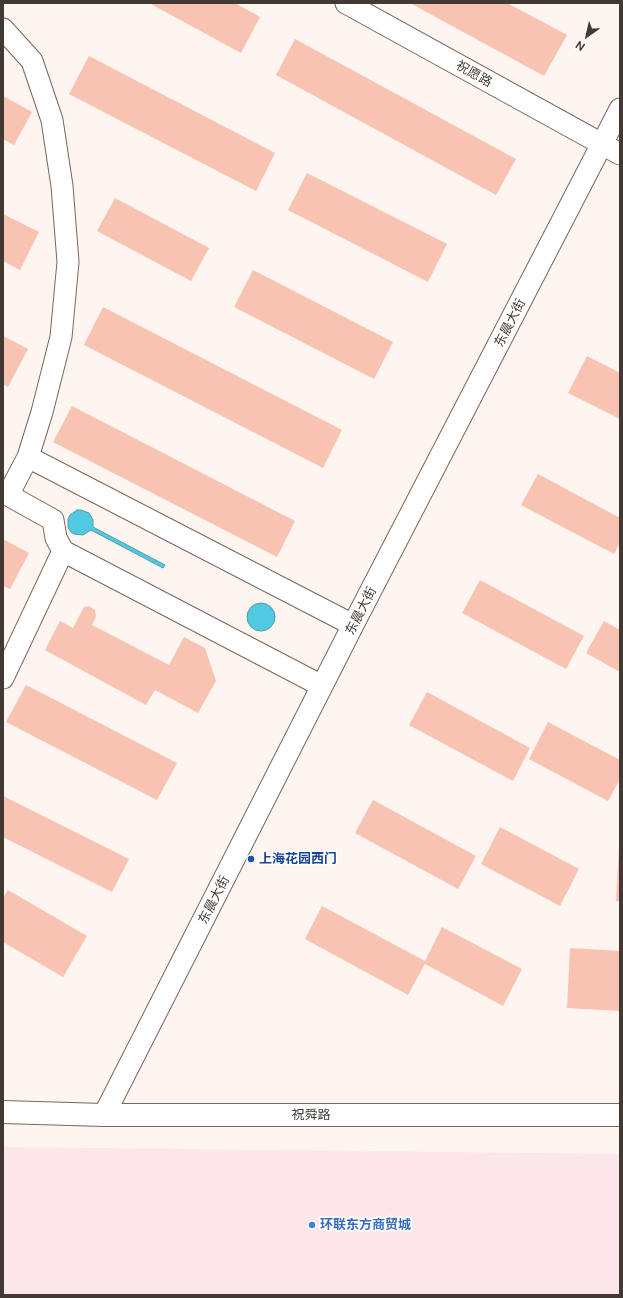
<!DOCTYPE html>
<html>
<head>
<meta charset="utf-8">
<style>
	body { margin:0 }
	#map { position:relative; width:623px; height:1298px; overflow:hidden; background:#fef4f0; font-family:"Public Sans",sans-serif }
	canvas { display:block }
	.frame { position:absolute; inset:0; border:4px solid #423935; pointer-events:none }
	.north { position:absolute; left:567px; top:16px; width:40px; height:40px; -webkit-text-stroke:3px #fff; paint-order:stroke; rotate:214deg; font-size:11px; font-weight:700; line-height:16px; text-align:center; color:#423935 }
	.north::after { content:''; display:block; margin:auto; width:14px; height:18px; background:#423935; clip-path:polygon(50% 0,100% 100%,50% 72%,0 100%) }
</style>
</head>
<body>
<div id="map">
<canvas width="623" height="1298"></canvas>
<div class="frame"></div>
<div class="north">N</div>
</div>
<script>
const c = document.querySelector('canvas').getContext('2d');
c.lineJoin = 'round';
function paint(path, color) {
  c.fillStyle = color;
  c.fill(path, 'evenodd');
}
function poly(rows) {
  const path = new Path2D();
  for (const r of rows) {
    if (r.length === 3) {
      path.moveTo(r[0] + r[2], r[1]);
      path.arc(r[0], r[1], r[2], 0, 2 * Math.PI);
      continue;
    }
    path.moveTo(r[0], r[1]);
    for (let i = 2; i < r.length; i += 2) path.lineTo(r[i], r[i + 1]);
  }
  return path;
}
function strokePath(path, color, width, dash) {
  c.strokeStyle = color;
  c.lineWidth = width;
  c.lineCap = dash ? 'butt' : 'round';
  c.setLineDash(dash || []);
  c.stroke(path);
}
function write(font, color, halo, rows, align = 'center') {
  c.font = font + ' "Public Sans","Noto Sans SC",sans-serif';
  c.lineWidth = 3.5;
  c.setLineDash([]);
  c.textBaseline = 'middle';
  c.strokeStyle = halo;
  c.fillStyle = color;
  for (const [text, x, y, turn = 0] of rows) {
    c.save();
    c.translate(x, y);
    c.rotate((+turn || 0) * Math.PI / 180);
    c.textAlign = isNaN(turn) ? turn : align;
    if (halo) c.strokeText(text, 0, 0);
    c.fillText(text, 0, 0);
    c.restore();
  }
}
const commercial = poly([
	[3,1147,620,1154,620,1295,3,1295]
]);
const water = poly([
	[77,510,81,510,89,513,93,520,93,527,165,565,163,568,91,530,83,535,74,534,71,532,68,528,68,519,70,515,77,510],
	[261,617,14]
]);
const building = poly([
	[149,3,235,3,260,17,241,53],
	[410,3,507,3,567,35,544,76],
	[295,39,516,159,496,195,276,75],
	[89,56,275,153,256,191,69,94],
	[3,96,32,112,14,145,3,139],
	[307,173,447,244,428,282,288,210],
	[115,198,209,248,191,281,97,231],
	[3,214,39,232,20,270,3,261],
	[253,270,393,342,374,379,234,307],
	[103,307,342,430,323,468,84,345],
	[3,336,28,349,8,387,3,384],
	[587,356,620,373,620,419,568,393],
	[72,406,295,521,277,557,53,442],
	[538,474,620,518,620,543,614,554,521,505],
	[3,539,29,553,10,589,3,586],
	[480,580,584,636,566,669,462,613],
	[89,606,95,610,96,617,92,625,169,665,184,637,205,648,216,681,198,713,155,690,146,705,45,650,60,621,73,628,84,607],
	[604,621,620,630,620,672,586,653],
	[26,685,177,763,157,800,6,722],
	[427,692,530,748,513,781,409,725],
	[548,722,620,760,620,779,608,801,529,759],
	[3,796,129,859,112,892,3,837],
	[373,800,476,856,458,889,355,833],
	[500,827,579,869,560,906,481,864],
	[619,846,620,846,620,902,616,901],
	[8,890,87,936,63,977,3,942,3,898],
	[322,906,425,961,442,927,522,969,503,1006,425,964,408,995,305,939],
	[570,948,620,951,620,1011,567,1008]
]);
const minor = poly([
	[346,3,620,154],
	[3,29,32,61,52,120,62,186,68,262,61,337,42,412,28,457,8,495,53,520,56,538,63,551,3,678],
	[28,457,353,625],
	[63,551,322,686],
	[104,1115,353,625,620,109]
]);
const secondary = poly([
	[3,1112,104,1115,620,1115]
]);
const markers = [
	[251,859,4,"#1a4fb4"],
	[312,1225,4,"#3f7fe0"]
];
const streetNames = [
	["祝愿路",474,74,29],
	["东晨大街",510,323,-63],
	["东晨大街",361,611,-63],
	["东晨大街",214,900,-63],
	["祝舜路",311,1115]
];
const transitNames = [
	["上海花园西门",259,859]
];
const shopNames = [
	["环联东方商贸城",320,1225]
];
paint(commercial, '#fce6e9');
paint(water, '#51c9e1');
strokePath(water, '#4c9ead', 1);
paint(building, '#f8c3b1');
strokePath(minor, '#7b665e', 23);
strokePath(secondary, '#7b665e', 24);
strokePath(minor, '#fff', 21);
strokePath(secondary, '#fff', 22);
for (const [x, y, r, color] of markers) {
  const dot = new Path2D();
  dot.arc(x, y, r, 0, 2 * Math.PI);
  c.fillStyle = color;
  c.fill(dot);
  strokePath(dot, '#fff', 1.5);
}
write('13px', '#423935', '#fff', streetNames);
write('bold 13px', '#164399', '#fff', transitNames, 'left');
write('bold 13px', '#366cbe', '#fff', shopNames, 'left');
</script>
</body>
</html>
